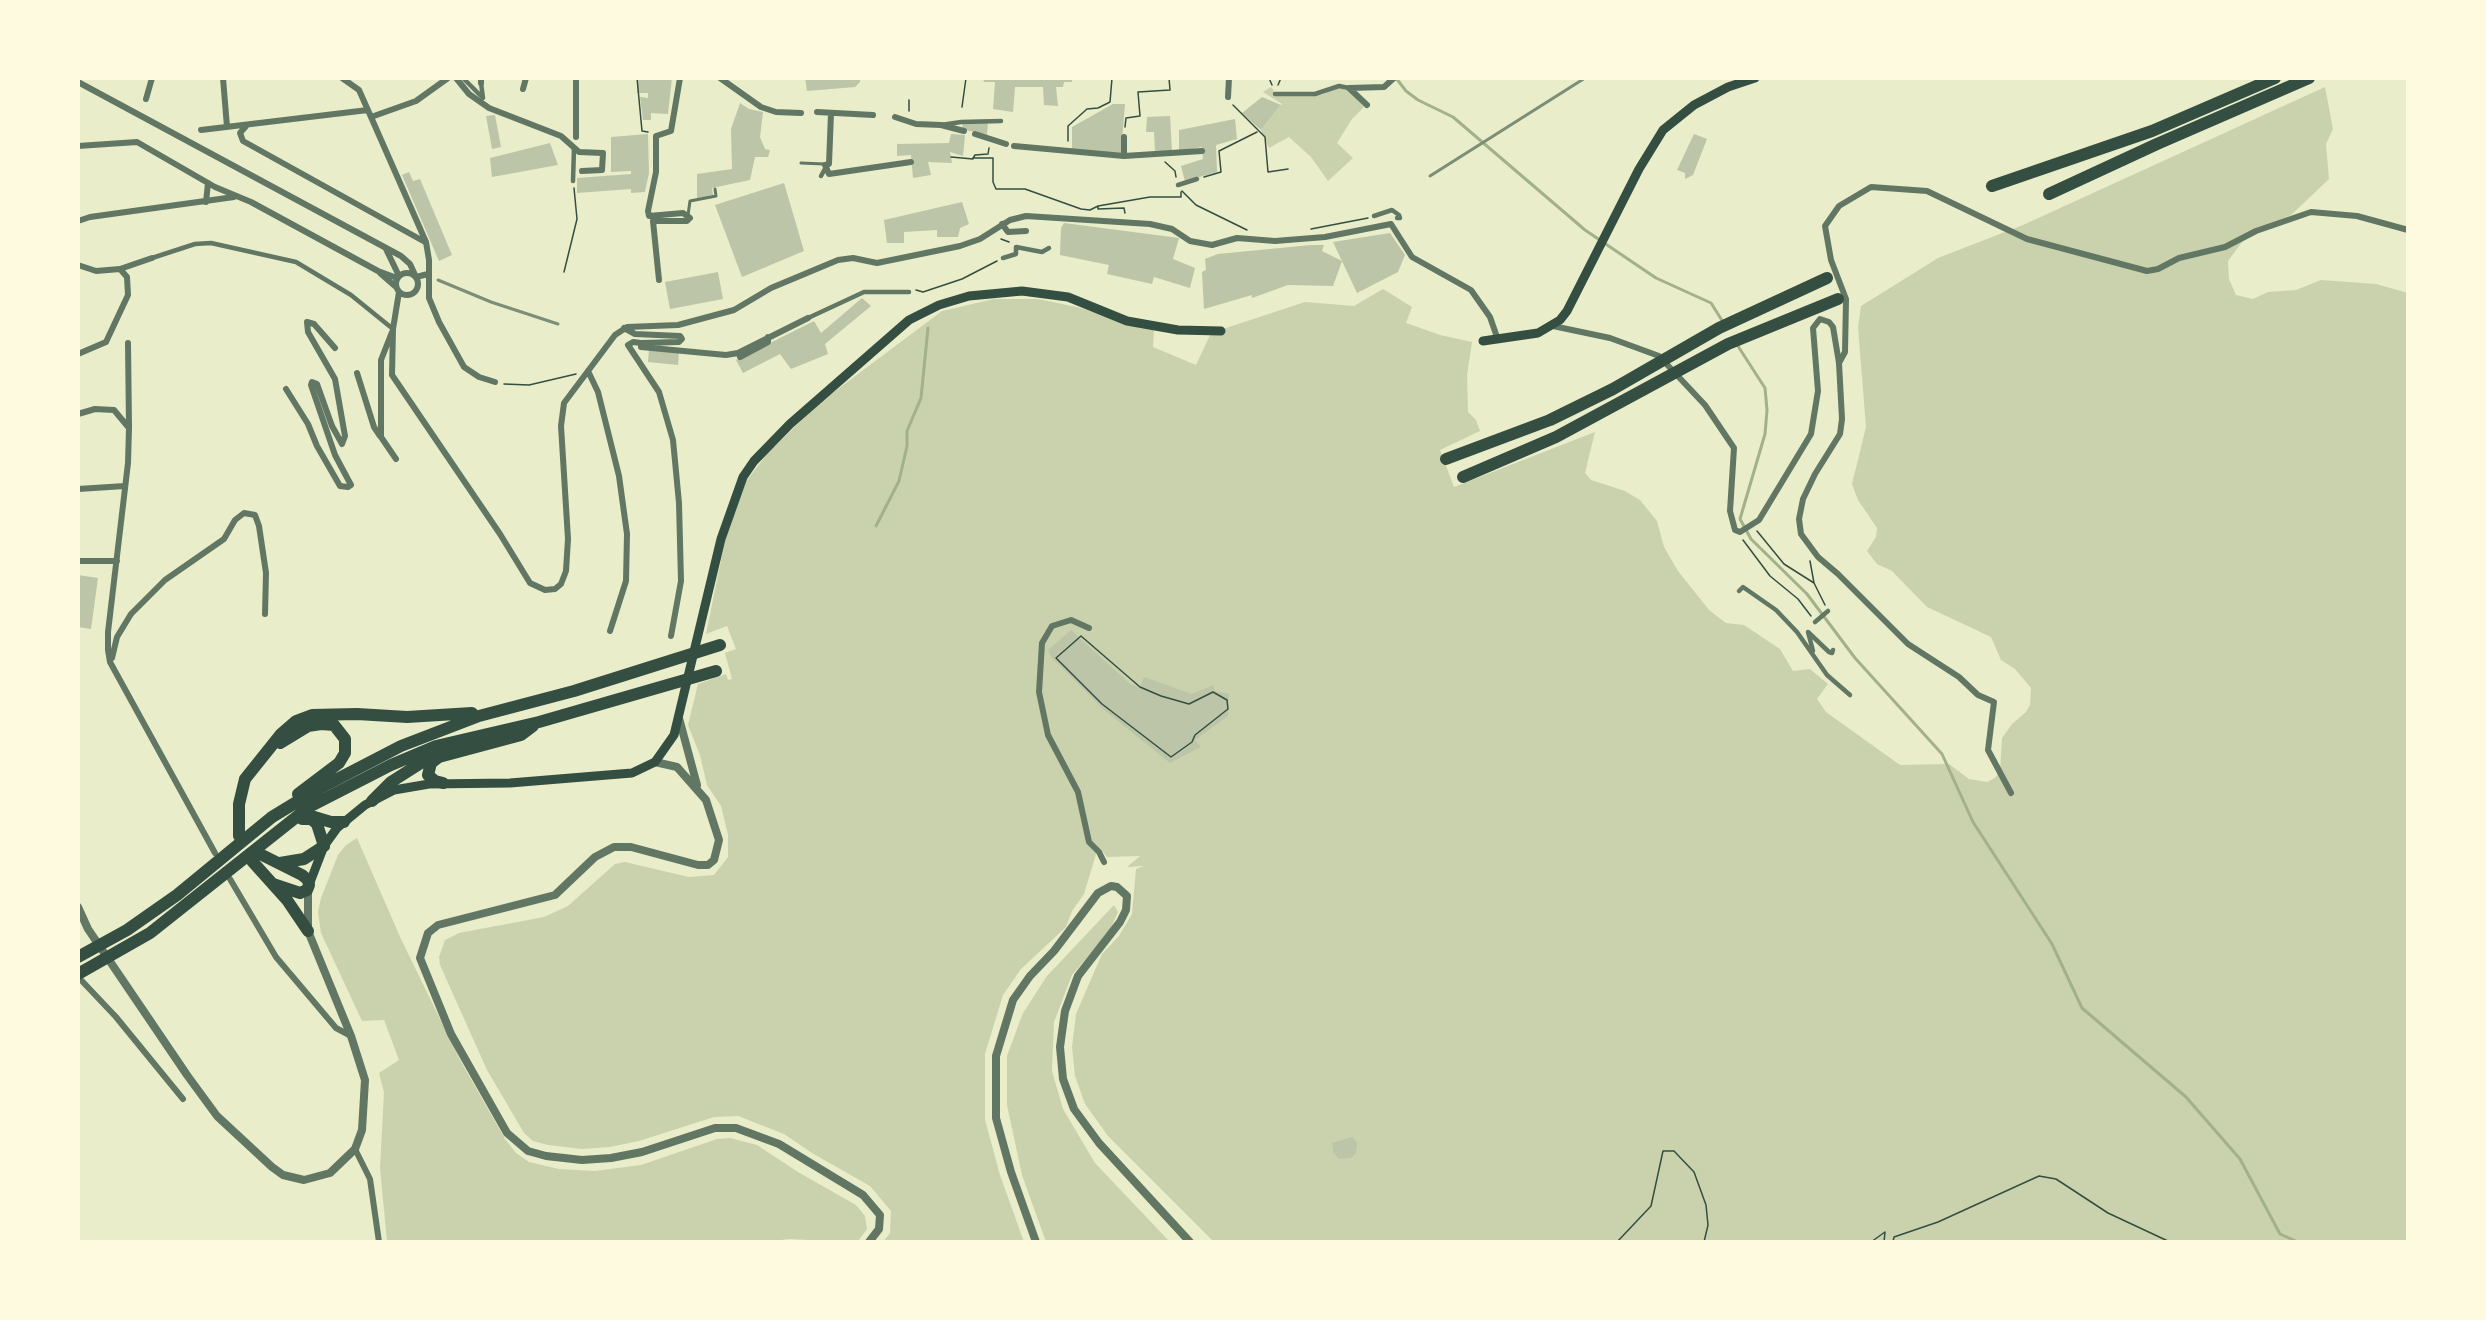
<!DOCTYPE html>
<html>
<head>
<meta charset="utf-8">
<style>
	body { margin:0 }
	#map { position:relative; width:2486px; height:1320px; overflow:hidden; background:#e9edc9; font-family:"Open Sans",sans-serif }
	canvas { display:block }
	.frame { position:absolute; inset:0; border:80px solid #fefae0; pointer-events:none }
</style>
</head>
<body>
<div id="map">
<canvas width="2486" height="1320"></canvas>
<div class="frame"></div>
</div>
<script>
const c = document.querySelector('canvas').getContext('2d');
c.lineJoin = 'round';
function paint(path, color) {
  c.fillStyle = color;
  c.fill(path, 'evenodd');
}
function poly(rows) {
  const path = new Path2D();
  for (const r of rows) {
    if (r.length === 3) {
      path.moveTo(r[0] + r[2], r[1]);
      path.arc(r[0], r[1], r[2], 0, 2 * Math.PI);
      continue;
    }
    path.moveTo(r[0], r[1]);
    for (let i = 2; i < r.length; i += 2) path.lineTo(r[i], r[i + 1]);
  }
  return path;
}
function strokePath(path, color, width, dash) {
  c.strokeStyle = color;
  c.lineWidth = width;
  c.lineCap = dash ? 'butt' : 'round';
  c.setLineDash(dash || []);
  c.stroke(path);
}
const green = poly([
	[1271,87,1278,96,1322,95,1337,88,1347,89,1364,107,1352,119,1337,143,1353,158,1328,181,1311,157,1289,137,1269,148,1261,130,1282,104,1263,92],
	[2325,87,2333,129,2326,144,2329,179,2291,215,2248,234,2228,261,2229,279,2236,295,2253,299,2268,292,2296,290,2321,280,2376,284,2408,293,2408,1242,1214,1242,1108,1136,1085,1104,1075,1076,1072,1047,1076,1014,1102,954,1119,936,1132,914,1136,869,1144,866,1127,867,1140,856,1107,857,1102,851,1096,854,1084,894,1072,911,1066,927,1021,969,1003,995,985,1054,985,1120,1000,1175,1024,1242,883,1242,890,1233,891,1211,870,1186,812,1153,784,1134,738,1116,714,1117,639,1141,610,1147,582,1149,548,1145,533,1141,524,1133,487,1070,440,965,439,957,445,940,459,933,544,917,568,906,615,864,625,862,689,877,714,875,728,857,728,835,721,806,707,785,700,755,688,725,698,684,726,674,728,680,732,679,725,653,736,649,727,626,706,634,725,540,744,484,767,454,818,404,942,311,994,299,1038,299,1081,308,1118,321,1154,329,1153,347,1196,365,1211,333,1305,302,1354,306,1383,289,1412,307,1406,323,1440,335,1472,342,1467,375,1468,412,1476,420,1480,431,1440,450,1454,487,1595,432,1585,473,1591,480,1625,491,1640,500,1657,521,1664,547,1678,571,1709,610,1726,623,1744,625,1780,649,1793,671,1810,669,1828,684,1817,699,1826,712,1900,765,1949,764,1969,779,1987,782,1995,778,2000,771,2002,738,2012,724,2026,712,2030,705,2031,688,2015,669,2001,660,1991,637,1927,607,1892,571,1877,564,1867,551,1876,537,1877,528,1858,500,1852,484,1866,427,1858,327,1861,306,1938,258,2023,225],
	[357,838,401,939,460,1060,505,1139,516,1153,529,1162,559,1169,595,1171,641,1165,717,1139,730,1138,757,1145,798,1172,856,1205,865,1216,867,1229,859,1240,845,1242,790,1239,763,1242,387,1242,380,1168,384,1092,379,1073,399,1060,384,1020,362,1021,321,933,318,912,321,898,338,855,346,845],
	[1114,905,1118,912,1109,932,1072,975,1054,1022,1052,1071,1063,1109,1095,1163,1170,1242,1046,1242,1022,1175,1007,1105,1007,1056,1023,1013,1047,976]
]);
const stream = poly([
	[1396,78,1406,91,1418,100,1453,117,1585,230,1656,278,1711,303,1723,322],
	[1736,343,1765,388,1767,410,1765,434,1740,519,1751,539,1807,594,1855,658,1942,754,1973,822,2052,944,2082,1008,2186,1097,2240,1159,2280,1234,2298,1242],
	[876,526,899,481,907,446,907,431,921,398,928,328]
]);
const building = poly([
	[638,78,672,78,668,114,651,113,651,120,643,120,640,97,648,98,648,93,637,93],
	[805,78,860,78,860,82,855,87,807,91],
	[983,78,1072,78,1072,82,1064,82,1063,87,1056,87,1058,106,1044,105,1043,87,1015,87,1013,112,993,109,995,82,984,82],
	[1262,97,1281,105,1261,130,1242,113],
	[740,103,749,109,763,112,760,137,765,149,770,150,768,157,755,157,750,180,712,188,713,195,697,199,697,174,732,169,731,129],
	[1113,104,1125,104,1121,153,1072,151,1072,127],
	[495,115,501,147,492,149,486,116],
	[1170,116,1172,151,1155,152,1154,132,1146,132,1147,117],
	[1235,119,1237,139,1216,145,1217,172,1185,181,1181,166,1203,159,1202,147,1179,151,1179,130],
	[963,122,988,122,987,135,962,129],
	[648,134,649,173,645,192,631,193,631,189,577,193,577,178,631,174,631,171,611,172,611,137],
	[951,134,965,135,963,156,950,152,952,163,928,162,931,175,913,178,911,155,897,156,897,144,949,143],
	[1694,134,1707,139,1693,175,1685,179,1685,173,1677,170],
	[550,143,558,165,492,177,490,158],
	[409,172,413,181,420,179,452,255,439,261,402,175],
	[784,183,804,251,742,277,715,205],
	[962,202,969,224,960,228,958,237,937,237,937,230,904,232,904,243,887,243,884,220],
	[1064,223,1179,238,1173,259,1195,268,1190,288,1154,277,1152,284,1107,274,1109,265,1060,255,1061,228],
	[1390,233,1405,255,1398,272,1357,293,1333,242],
	[1311,245,1324,245,1322,251,1342,261,1333,286,1288,285,1252,298,1252,295,1204,309,1202,272,1206,270,1205,259,1218,254],
	[718,272,723,299,670,309,665,282],
	[862,298,871,306,825,344,828,354,791,369,780,354,743,373,736,360,814,321,821,333],
	[649,349,679,352,678,365,648,362],
	[78,575,98,578,91,629,78,627],
	[1071,630,1130,684,1140,687,1144,677,1192,694,1213,685,1215,691,1229,694,1228,716,1195,740,1201,747,1170,763,1103,709,1051,657,1048,650],
	[1352,1137,1357,1143,1356,1153,1351,1158,1339,1159,1333,1152,1332,1143]
]);
const path = poly([
	[637,78,642,131,648,132],
	[1269,78,1272,85],
	[1278,85,1281,78],
	[909,100,909,111],
	[1233,105,1265,137,1268,172,1288,169],
	[962,107,966,78],
	[1125,127,1126,118,1140,116,1138,92,1170,90,1169,78],
	[1068,141,1068,126,1087,109,1098,108,1110,102,1112,78],
	[989,148,988,154,975,155,973,158,993,158,993,182,996,189,1025,189,1081,209,1090,210,1098,206],
	[951,157,973,159],
	[1165,162,1175,171,1176,177],
	[1204,177,1221,172,1219,151,1257,132],
	[1182,191,1196,205,1247,230],
	[1125,213,1124,208,1098,209,1098,206,1150,197,1181,197,1181,192],
	[1311,229,1368,218],
	[1001,239,1009,242],
	[564,272,577,219,574,188],
	[916,290,923,292,962,279,997,261],
	[504,384,529,385,576,374],
	[1757,531,1784,564,1814,583],
	[1743,540,1770,576,1798,599,1811,616],
	[1810,561,1814,583,1825,605],
	[1081,636,1140,687,1161,696,1189,704,1213,692,1227,700,1228,709,1195,735,1192,742,1171,757,1102,704,1056,658,1081,636],
	[1617,1242,1651,1206,1663,1151,1674,1151,1694,1172,1706,1205,1708,1225,1704,1242],
	[1871,1242,1885,1232,1884,1242],
	[1893,1242,1894,1237,1938,1222,2039,1176,2056,1179,2108,1213,2170,1242]
]);
const service = poly([
	[801,163,824,164],
	[688,215,690,201,716,196,715,189]
]);
const pedestrian = poly([
	[463,78,483,98,481,83],
	[1275,94,1315,94,1339,86,1349,88],
	[941,125,961,122,1001,121],
	[821,176,826,167],
	[573,181,574,148],
	[1178,185,1197,179],
	[1374,216,1392,210,1399,215,1400,218,1397,218],
	[152,258,195,244,211,243,296,262,351,295,393,329],
	[1003,258,1016,254,1016,247,1042,252,1049,248],
	[808,318,864,292,909,292],
	[1739,591,1743,587,1776,610,1797,632,1827,675,1850,695],
	[1815,622,1828,611],
	[1813,651,1808,632,1829,652,1832,653,1833,650]
]);
const minor = poly([
	[223,78,227,127],
	[342,78,359,90,371,117,416,101,448,78],
	[456,78,469,94,489,108,561,136,579,152,603,153,602,170,582,171],
	[481,78,481,83],
	[576,78,576,137],
	[720,78,761,107,776,112,801,113],
	[78,82,401,256,410,264,416,277,428,274],
	[523,89,526,78],
	[1228,97,1229,78],
	[146,99,152,78],
	[1367,105,1349,88,1384,87,1394,78],
	[817,112,873,115],
	[831,113,829,164,825,165,829,174,911,162],
	[371,117,426,242,429,260,429,298,439,322,464,367,479,377,495,382],
	[895,117,916,124,941,125,964,131],
	[247,125,240,133,243,141,425,242],
	[201,130,368,110],
	[975,134,1006,144],
	[1124,137,1124,156],
	[78,146,137,142,215,187,251,202,378,271,397,278],
	[1014,146,1124,156,1202,151],
	[206,202,208,183],
	[78,221,90,217,234,197],
	[1002,224,1008,232,1026,231],
	[386,249,399,276],
	[78,265,96,271,120,269,127,277,128,295,106,342,78,354],
	[120,269,152,258],
	[407,284,11],
	[380,273,396,287],
	[659,280,653,221,687,221,690,218,683,213,649,216,648,211,656,172,656,136,671,131,680,78],
	[399,292,393,329,392,375,500,534,530,583,545,590,555,589,561,584,566,571,568,539,561,426,564,403,615,335,627,327,678,325,734,310,771,288,838,260,853,258,877,263,960,246,980,239,1010,220,1026,216,1150,224,1172,229,1190,241,1212,245,1237,238,1275,241,1325,237,1391,224,1412,257,1471,290,1490,317,1498,340],
	[1553,326,1610,338,1659,356,1705,405,1734,448,1730,511,1735,530,1740,532,1759,520,1811,434,1818,391,1813,328,1820,319,1829,322,1833,327,1839,363,1842,419,1840,434,1815,474,1803,499,1799,519,1801,534,1818,557,1838,574,1908,644,1959,677,1978,695,1994,702,1988,750,2011,793],
	[624,328,635,334,680,336,682,339,679,342,641,343,641,347,726,355,738,353,808,318],
	[392,332,381,360,381,437,396,459],
	[128,343,129,427],
	[641,343,633,342,628,345,659,392,673,440,679,503,681,581,671,636],
	[740,357,768,342,768,337],
	[1839,363,1845,352,1846,299,1831,260,1825,226,1839,206,1871,187,1927,191,2027,239,2147,271,2158,269,2179,258,2225,247,2256,231,2311,212,2357,216,2408,230],
	[588,371,598,392,619,476,627,534,626,581,610,631],
	[357,373,374,427,380,436],
	[286,389,308,424,317,446,340,486,348,487,351,485,335,455,311,385,312,382,317,384,332,426,342,444,345,436,335,379,308,332,307,322,314,324,335,348],
	[78,414,95,409,114,410,129,428,128,463,108,632,108,650,110,662,215,853],
	[78,489,125,486],
	[78,561,117,561],
	[1089,628,1071,620,1052,626,1042,643,1039,692,1048,735,1078,792,1089,842,1099,852,1104,862],
	[112,658,117,637,131,614,165,580,224,539,235,520,244,513,255,515,259,526,266,573,265,614],
	[230,879,276,957,336,1028,351,1036],
	[82,981,116,1017,183,1099],
	[355,1149,370,1179,379,1242]
]);
const tertiary = poly([
	[679,718,697,785],
	[655,762,677,767,706,800,719,840,714,860,708,865,698,865,631,847,614,847,595,857,555,895,438,925,428,933,420,958,451,1034,507,1133,528,1151,546,1156,582,1160,611,1158,642,1152,715,1128,736,1128,779,1144,863,1195,880,1215,879,1229,869,1242],
	[78,907,88,929,187,1075,217,1116,272,1167,283,1175,304,1180,330,1173,355,1149,362,1130,365,1080,351,1036,308,931,308,888],
	[1036,1242,1011,1172,996,1118,996,1056,1013,1000,1030,976,1054,951,1098,893,1111,886,1117,887,1127,896,1126,910,1120,922,1078,976,1065,1011,1060,1047,1063,1079,1074,1109,1099,1143,1190,1242]
]);
const secondary = poly([
	[1483,341,1538,333,1560,320,1567,311,1639,169,1663,130,1694,105,1728,87,1755,78],
	[309,885,324,846,337,828,365,805,394,790,429,784,510,783,632,773,655,762,674,735,721,539,743,477,754,461,790,424,909,320,939,305,969,296,1022,291,1068,297,1127,321,1178,330,1221,331]
]);
const motorway = poly([
	[1992,186,2152,131,2275,78],
	[2049,194,2157,144,2309,78],
	[1446,459,1550,420,1613,389,1719,328,1827,278],
	[1463,477,1556,437,1728,344,1838,299],
	[280,743,308,726,321,724,334,725,345,739,345,753,339,763,298,794],
	[439,757,431,763,428,775,435,781,443,783],
	[372,801,391,782,424,761,521,735,533,726],
	[311,816,331,822,344,822],
	[239,836,239,804,245,779,281,734,296,721,312,715,357,714,407,717,472,713],
	[260,854,302,875,308,880,309,885,307,890,300,893,273,884],
	[252,861,287,900,308,931],
	[280,863,304,859,324,846,317,824,311,819,302,819],
	[78,957,127,930,177,895,272,817,318,789,401,746,479,716,574,691,720,645],
	[78,974,150,933,309,807,391,765,436,746,539,722,716,671]
]);
const rail = poly([
	[1430,176,1585,78],
	[438,280,491,302,558,324]
]);
paint(green, '#cad2ad');
strokePath(stream, '#a3b18a', 3);
paint(building, '#bcc5a7');
strokePath(path, '#344e41', 1.5);
strokePath(service, '#617663', 3);
strokePath(pedestrian, '#617663', 4.5);
strokePath(minor, '#617663', 6);
strokePath(tertiary, '#617663', 8);
strokePath(secondary, '#344e41', 9);
strokePath(motorway, '#344e41', 12);
strokePath(rail, '#7c8e77', 3);
</script>
</body>
</html>
